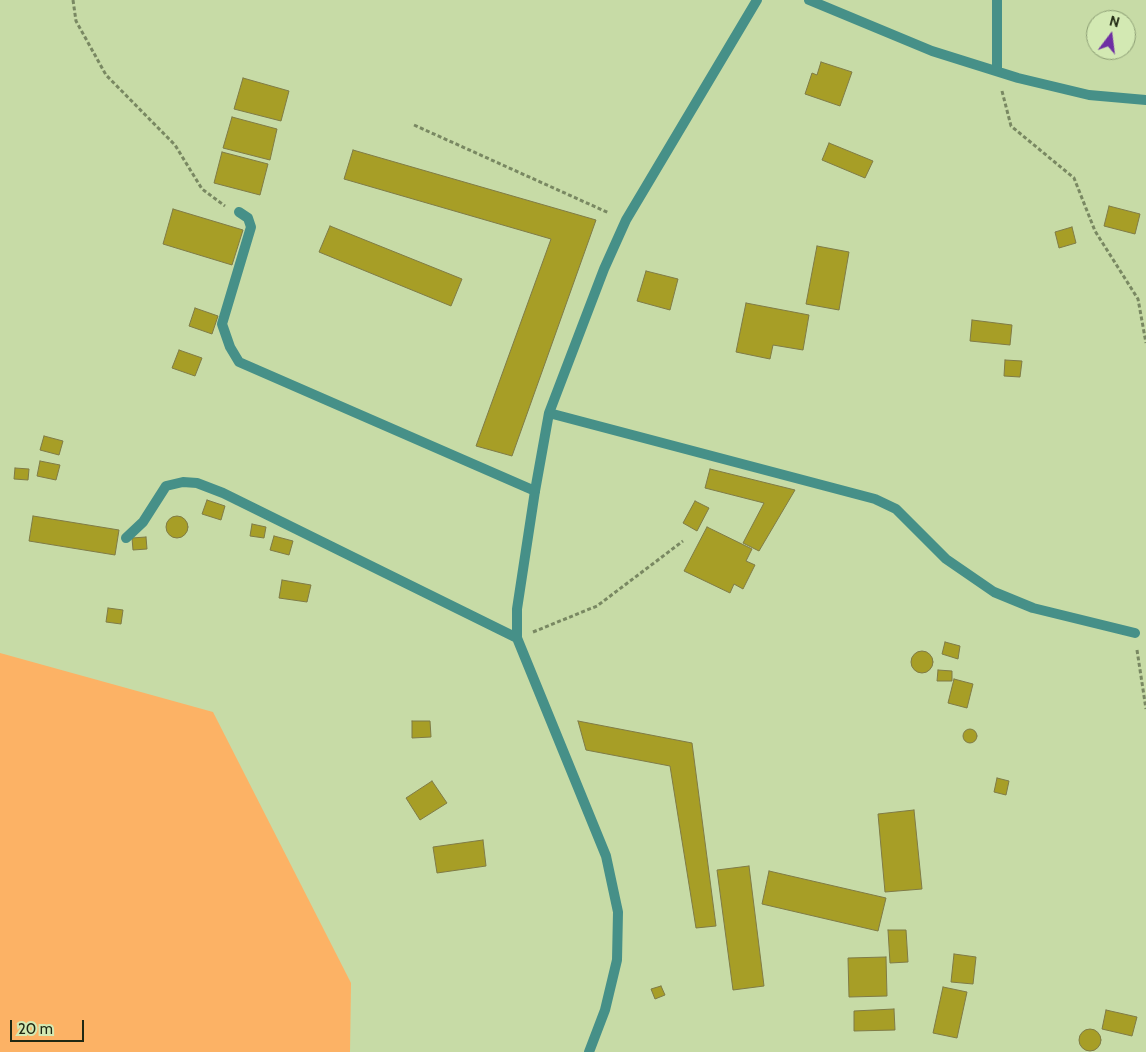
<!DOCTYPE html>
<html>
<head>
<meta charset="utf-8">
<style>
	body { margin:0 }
	#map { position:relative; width:1146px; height:1052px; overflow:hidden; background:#c7dba6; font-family:Cabin,sans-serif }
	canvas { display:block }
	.north { position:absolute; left:1086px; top:10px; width:50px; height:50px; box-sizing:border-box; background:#d3e9b3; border:1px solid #8b9c73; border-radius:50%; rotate:15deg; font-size:14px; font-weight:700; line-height:20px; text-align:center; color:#202813 }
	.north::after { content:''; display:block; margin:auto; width:18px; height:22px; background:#6e2ea3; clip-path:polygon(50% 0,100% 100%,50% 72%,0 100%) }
	.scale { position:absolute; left:10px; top:1020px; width:74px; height:22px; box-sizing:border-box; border:2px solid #202813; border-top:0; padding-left:6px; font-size:15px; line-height:18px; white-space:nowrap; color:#202813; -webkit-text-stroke:4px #d3e9b3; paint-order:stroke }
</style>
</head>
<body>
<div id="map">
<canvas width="1146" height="1052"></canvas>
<div class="north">N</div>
<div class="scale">20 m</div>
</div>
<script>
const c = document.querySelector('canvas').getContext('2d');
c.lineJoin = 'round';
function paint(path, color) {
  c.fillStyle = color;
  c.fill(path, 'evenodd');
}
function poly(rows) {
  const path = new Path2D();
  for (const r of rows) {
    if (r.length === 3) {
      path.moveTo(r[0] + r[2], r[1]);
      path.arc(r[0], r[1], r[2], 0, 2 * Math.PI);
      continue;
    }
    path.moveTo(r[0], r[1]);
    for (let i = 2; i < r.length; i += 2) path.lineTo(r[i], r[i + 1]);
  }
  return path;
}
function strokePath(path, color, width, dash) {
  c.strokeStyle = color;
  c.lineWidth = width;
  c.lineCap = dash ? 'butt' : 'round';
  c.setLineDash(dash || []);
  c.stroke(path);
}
const green = poly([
	[0,653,213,712,351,983,350,1052,0,1052]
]);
const building = poly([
	[821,62,852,72,840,106,805,94,812,73,817,75,821,62],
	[243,78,289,91,281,121,234,109,243,78],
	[232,117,277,129,270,160,223,148,232,117],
	[829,143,873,161,865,178,822,160,829,143],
	[353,150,596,220,512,456,476,446,551,239,344,179,353,150],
	[222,152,268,164,260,195,214,183,222,152],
	[1109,206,1140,214,1135,234,1104,226,1109,206],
	[173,209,243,230,232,265,163,244,173,209],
	[330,226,462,279,451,306,319,252,330,226],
	[1072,227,1076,243,1059,248,1055,232,1072,227],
	[817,246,849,252,839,310,806,304,817,246],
	[646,271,678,279,670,310,637,301,646,271],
	[746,303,809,315,803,350,773,345,770,359,736,352,746,303],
	[195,308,218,316,212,334,189,326,195,308],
	[972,320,1012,325,1010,345,970,341,972,320],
	[179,350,202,358,195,376,172,368,179,350],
	[1005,360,1022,361,1020,377,1004,376,1005,360],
	[44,436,63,441,59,455,40,450,44,436],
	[40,461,60,465,56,480,37,476,40,461],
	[15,468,29,469,28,480,14,479,15,468],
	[710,469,795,490,759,551,743,543,764,503,705,488,710,469],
	[207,500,225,506,221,520,202,514,207,500],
	[695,501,709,508,697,531,683,523,695,501],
	[33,516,119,530,115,555,29,541,33,516],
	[177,527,11],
	[252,524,266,527,264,538,250,536,252,524],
	[707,527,752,549,746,561,755,565,743,589,734,584,730,593,684,571,707,527],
	[274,536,293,541,289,555,270,550,274,536],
	[146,537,147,549,133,550,132,538,146,537],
	[282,580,311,585,307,602,279,598,282,580],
	[108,608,123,610,121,624,106,622,108,608],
	[945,642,960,646,958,659,942,654,945,642],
	[922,662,11],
	[938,670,952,671,952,681,937,681,938,670],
	[954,679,973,684,967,708,948,703,954,679],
	[412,721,430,721,431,737,412,738,412,721],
	[578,721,692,743,716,926,696,928,670,766,586,750,578,721],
	[970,736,7],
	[997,778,1009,781,1006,795,994,792,997,778],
	[432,781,447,803,420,820,406,798,432,781],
	[914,810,922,889,885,892,878,814,914,810],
	[483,840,486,866,437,873,433,847,483,840],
	[749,866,764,986,733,990,717,870,749,866],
	[769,871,886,898,878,931,762,904,769,871],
	[888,930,906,930,908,962,890,963,888,930],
	[954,954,976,957,973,984,951,982,954,954],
	[886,957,887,996,849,997,848,958,886,957],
	[661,986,665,995,655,999,651,989,661,986],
	[943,987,967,992,957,1038,933,1033,943,987],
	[894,1009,895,1030,854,1031,854,1011,894,1009],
	[1106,1010,1137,1017,1132,1036,1102,1029,1106,1010],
	[1090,1040,11]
]);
const path = poly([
	[73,0,76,21,106,75,175,145,202,189,225,206],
	[1002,91,1011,126,1074,178,1095,231,1138,299,1146,343],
	[414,125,609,213],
	[533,632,597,606,683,541],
	[1137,650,1146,709]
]);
const service = poly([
	[239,212,248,218,251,227,222,324,230,347,239,362,535,491]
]);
const minor = poly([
	[809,0,932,51,1018,78,1089,95,1146,100],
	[997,71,997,0],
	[549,413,875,499,896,509,946,559,994,592,1033,608,1135,633],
	[126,538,143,522,166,486,183,482,197,483,223,493,517,638],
	[589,1052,605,1010,617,960,618,912,606,856,517,638,517,609,535,491,549,413,604,269,626,220,757,0]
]);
paint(green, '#fcb265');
paint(building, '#a79e26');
strokePath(building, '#7f7b46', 1);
strokePath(path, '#798862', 3, [4, 2.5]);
strokePath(service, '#469088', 10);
strokePath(minor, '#469088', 10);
</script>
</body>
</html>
